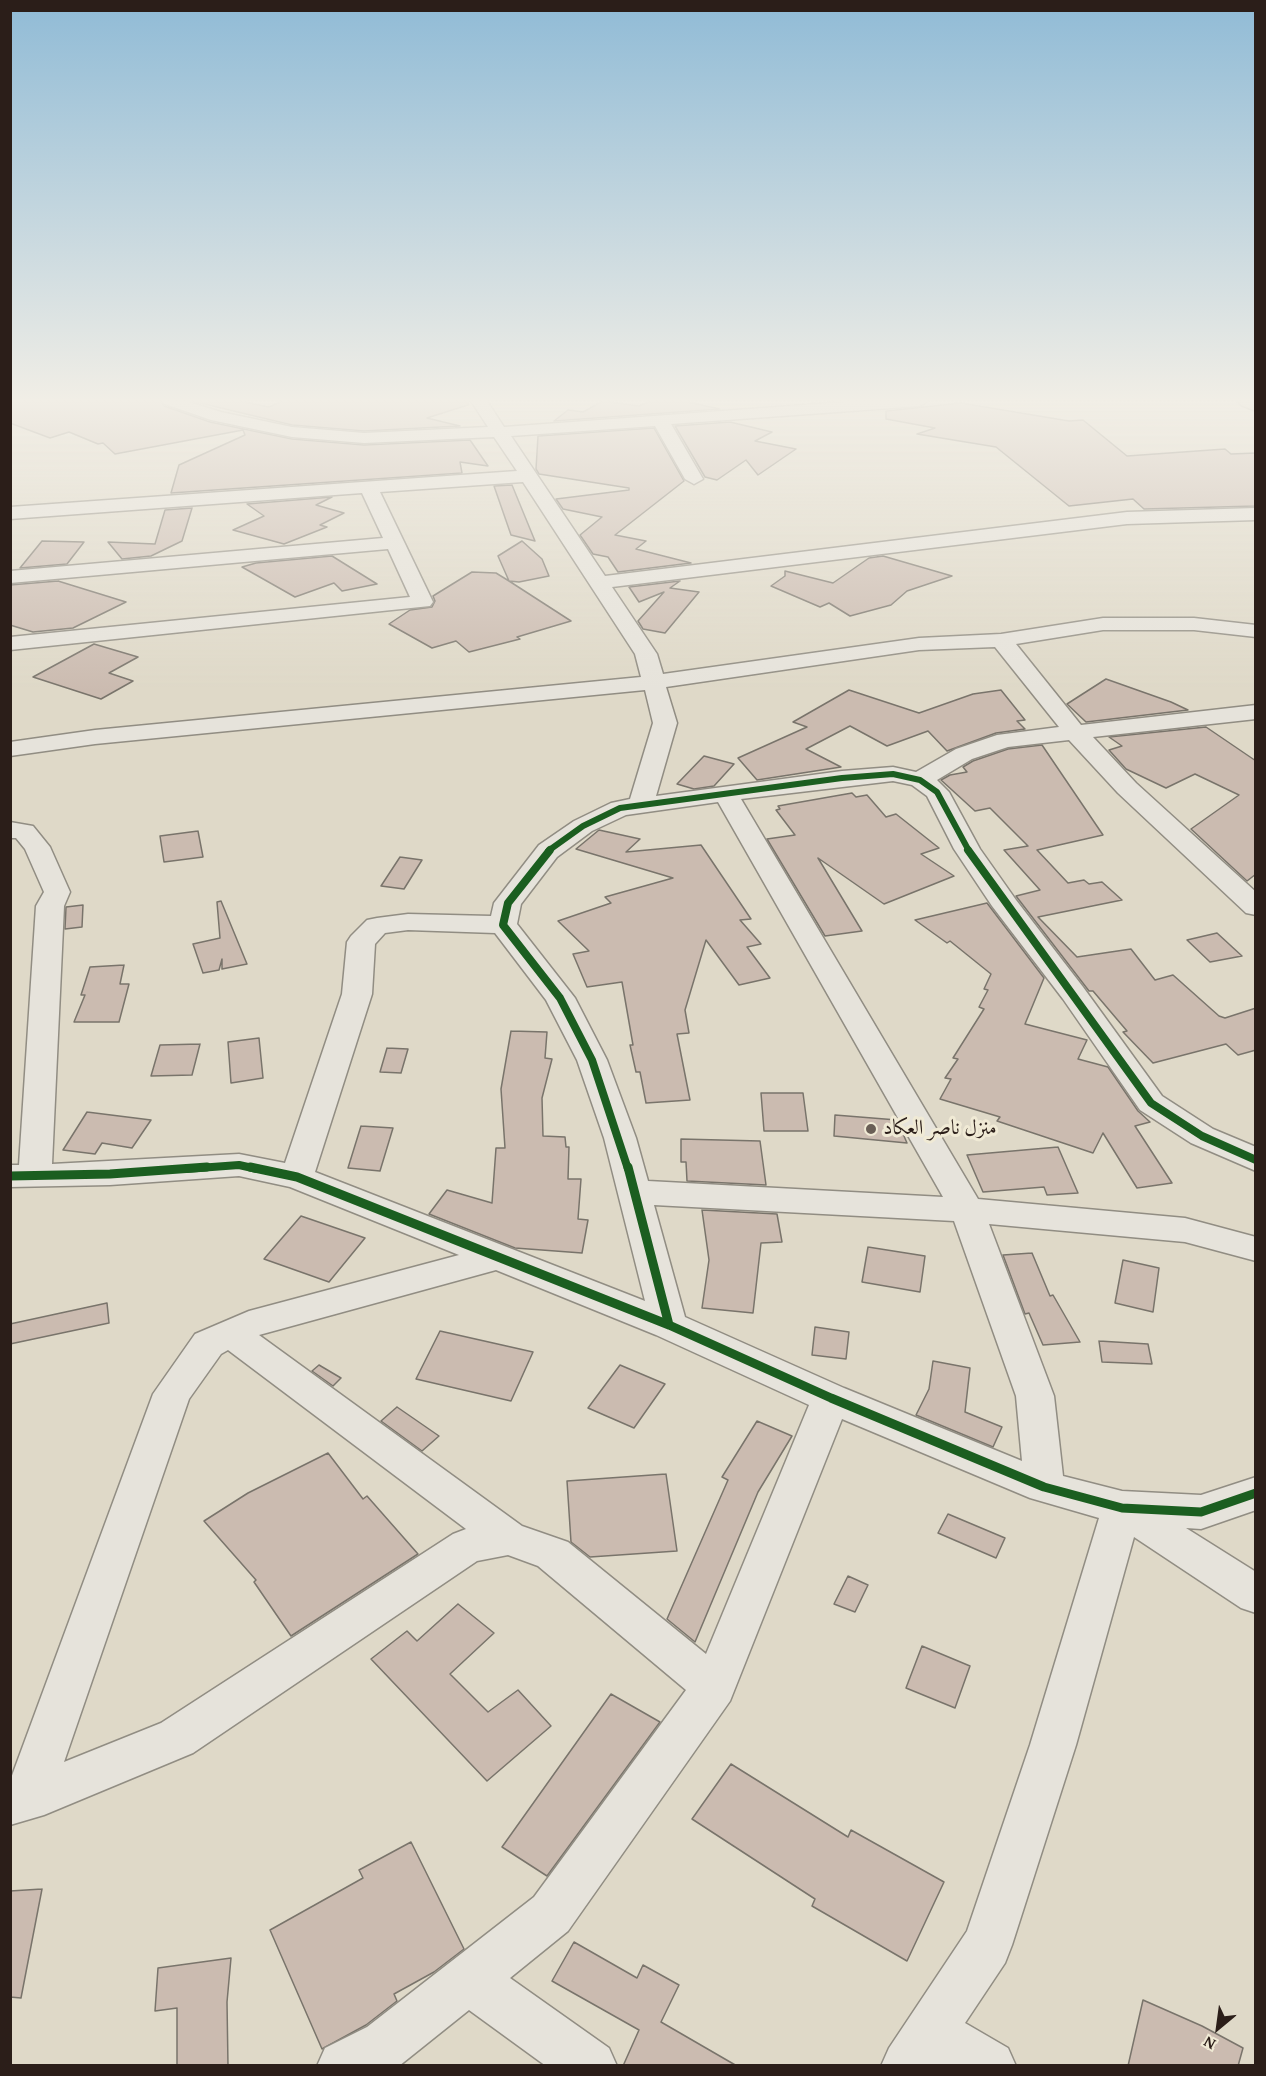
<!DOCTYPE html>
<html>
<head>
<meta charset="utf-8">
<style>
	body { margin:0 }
	#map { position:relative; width:1266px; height:2076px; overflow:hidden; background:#dfd9c8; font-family:"Gentium Book Plus",serif }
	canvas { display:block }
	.frame { position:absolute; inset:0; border:12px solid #2b1e19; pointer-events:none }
	.north { position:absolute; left:1188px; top:1998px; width:60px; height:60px; -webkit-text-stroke:4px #f0ead5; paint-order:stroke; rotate:209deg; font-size:16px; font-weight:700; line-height:24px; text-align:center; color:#2b1e19 }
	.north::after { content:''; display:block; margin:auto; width:21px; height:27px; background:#2b1e19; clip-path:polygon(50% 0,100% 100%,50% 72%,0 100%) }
</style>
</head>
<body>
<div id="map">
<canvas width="1266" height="2076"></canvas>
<div class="frame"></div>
<div class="north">N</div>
</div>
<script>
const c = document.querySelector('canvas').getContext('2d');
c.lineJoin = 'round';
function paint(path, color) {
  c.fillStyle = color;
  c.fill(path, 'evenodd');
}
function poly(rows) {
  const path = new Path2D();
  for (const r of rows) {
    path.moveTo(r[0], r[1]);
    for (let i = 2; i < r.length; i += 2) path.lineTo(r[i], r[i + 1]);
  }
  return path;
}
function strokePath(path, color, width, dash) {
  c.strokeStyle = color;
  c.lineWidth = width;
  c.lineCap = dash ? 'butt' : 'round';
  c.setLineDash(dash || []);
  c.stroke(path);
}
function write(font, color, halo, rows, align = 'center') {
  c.font = font + ' "Gentium Book Plus",Amiri,serif';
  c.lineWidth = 6;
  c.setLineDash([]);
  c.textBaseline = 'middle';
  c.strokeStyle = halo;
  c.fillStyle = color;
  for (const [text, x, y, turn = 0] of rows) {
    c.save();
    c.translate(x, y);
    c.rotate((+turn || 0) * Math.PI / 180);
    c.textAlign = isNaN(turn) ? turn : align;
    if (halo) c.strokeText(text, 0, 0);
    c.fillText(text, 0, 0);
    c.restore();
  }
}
const building = poly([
	[10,401,161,401,164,406,210,422,292,439,364,445,470,440,488,466,460,462,462,473,171,493,179,465,245,435,243,430,115,454,103,443,98,444,69,432,50,438,10,423,10,401],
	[192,401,239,401,269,407,282,401,467,401,468,405,427,418,460,426,364,431,292,425,192,401],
	[603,401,639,406,650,401,683,401,720,409,554,421,568,410,583,412,603,401],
	[961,403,1069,421,1083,420,1127,456,1225,449,1231,454,1256,453,1256,506,1144,509,1133,499,1069,506,996,447,917,434,935,428,886,419,886,411,961,403],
	[730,422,772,432,755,441,796,449,758,475,746,460,717,480,705,477,675,426,730,422],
	[654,428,684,481,615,535,646,541,636,549,691,563,618,572,608,557,593,554,580,535,602,517,563,509,556,499,629,490,629,488,539,474,536,469,538,436,654,428],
	[512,485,535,541,511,535,494,486,512,485],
	[332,497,316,505,344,513,320,525,327,527,284,544,233,530,264,516,247,504,332,497],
	[192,508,182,541,151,556,122,559,108,542,155,544,165,510,192,508],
	[42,541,84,542,67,564,20,568,42,541],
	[522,541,542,559,549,576,519,582,509,581,571,621,517,637,520,639,469,652,456,641,432,648,389,624,410,610,432,607,435,601,433,596,472,572,496,573,509,581,498,556,522,541],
	[332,556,377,584,342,591,334,583,295,597,242,567,256,563,332,556],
	[883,556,952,576,907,591,891,605,850,616,829,603,820,607,771,586,785,576,785,571,833,583,869,558,883,556],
	[58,581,126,602,73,628,33,632,10,625,10,585,58,581],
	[680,581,670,588,699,592,665,633,643,629,638,621,664,592,639,602,629,587,680,581],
	[94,644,138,657,109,673,133,681,101,699,33,677,94,644],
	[1106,679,1171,702,1188,710,1086,722,1067,704,1106,679],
	[849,690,919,713,973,694,1001,690,1025,720,1017,721,1025,729,996,733,947,751,928,731,887,746,850,726,806,749,841,767,757,780,738,758,807,727,793,722,849,690],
	[1206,727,1256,761,1256,874,1247,881,1191,829,1239,795,1195,774,1166,788,1126,769,1109,750,1122,746,1109,737,1206,727],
	[1042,745,1103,835,1037,850,1068,883,1084,880,1089,884,1102,882,1122,900,1038,917,1077,957,1131,949,1155,980,1173,975,1219,1016,1225,1018,1256,1008,1256,1050,1238,1055,1226,1044,1153,1063,1123,1032,1127,1031,1093,991,1089,991,1016,896,1040,890,1004,850,1028,846,990,808,975,811,941,780,950,775,967,772,963,767,973,761,1008,749,1042,745],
	[704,756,734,764,714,786,694,789,677,784,704,756],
	[852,793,856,797,867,795,886,817,896,814,939,848,921,854,954,876,884,904,818,858,862,931,825,936,767,839,795,835,776,810,780,809,778,806,852,793],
	[599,830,640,839,626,852,701,845,751,919,740,920,761,944,747,947,770,978,739,985,706,940,685,1010,689,1033,677,1034,690,1100,646,1103,640,1072,636,1072,630,1045,633,1045,622,982,587,987,573,954,589,951,558,921,611,903,605,897,673,878,576,849,599,830],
	[198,831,203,857,164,862,160,836,198,831],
	[400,857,422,860,404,889,381,886,400,857],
	[221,901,247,964,222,969,222,959,219,970,203,973,193,944,220,938,217,902,221,901],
	[987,903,1044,978,1025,1024,1087,1040,1078,1059,1108,1067,1138,1111,1150,1122,1135,1126,1172,1183,1137,1188,1103,1133,1093,1153,997,1121,1000,1117,940,1099,951,1079,945,1078,958,1059,953,1058,984,1009,979,1007,988,990,984,989,991,974,950,941,947,943,915,920,987,903],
	[83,905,82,927,65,929,66,907,83,905],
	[1217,933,1242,956,1210,962,1187,940,1217,933],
	[124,965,120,984,129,984,119,1022,74,1022,85,995,81,995,90,967,124,965],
	[511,1031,547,1032,545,1058,552,1059,542,1098,543,1136,565,1137,566,1147,569,1147,568,1179,581,1179,578,1219,588,1220,582,1253,515,1248,429,1214,447,1190,492,1203,496,1148,505,1148,501,1089,511,1031],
	[259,1038,263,1078,231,1083,228,1042,259,1038],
	[200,1044,192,1075,151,1076,160,1045,200,1044],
	[387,1048,408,1049,401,1073,380,1072,387,1048],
	[761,1093,803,1093,808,1131,764,1131,761,1093],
	[87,1112,151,1120,132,1148,102,1143,95,1154,63,1150,87,1112],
	[835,1115,897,1120,907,1143,834,1136,835,1115],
	[361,1126,393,1128,380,1171,348,1168,361,1126],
	[681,1139,760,1141,766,1185,687,1181,686,1162,681,1162,681,1139],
	[1058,1147,1078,1193,1047,1195,1044,1187,983,1192,967,1155,1058,1147],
	[702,1210,777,1214,782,1242,761,1243,753,1313,702,1308,709,1260,702,1210],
	[301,1216,365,1238,329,1282,264,1259,301,1216],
	[868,1247,925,1256,920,1292,862,1282,868,1247],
	[1032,1253,1050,1296,1053,1295,1080,1342,1043,1345,1029,1313,1025,1314,1003,1255,1032,1253],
	[1123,1260,1159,1268,1153,1312,1115,1303,1123,1260],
	[107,1303,109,1323,10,1344,10,1324,107,1303],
	[815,1327,849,1332,846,1359,812,1355,815,1327],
	[440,1331,533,1352,511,1401,416,1379,440,1331],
	[1099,1341,1148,1344,1152,1364,1102,1362,1099,1341],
	[933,1361,970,1368,965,1412,1002,1427,993,1447,916,1415,929,1389,933,1361],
	[319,1365,341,1378,333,1386,312,1371,319,1365],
	[620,1365,665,1384,634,1428,588,1408,620,1365],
	[397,1407,439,1436,422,1451,381,1421,397,1407],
	[757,1421,792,1436,758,1492,695,1642,667,1619,728,1480,722,1477,757,1421],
	[328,1453,363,1499,367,1496,418,1554,291,1636,254,1582,256,1580,204,1521,248,1493,328,1453],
	[666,1474,677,1551,590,1557,571,1542,567,1481,666,1474],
	[948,1514,1005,1538,996,1558,938,1533,948,1514],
	[848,1576,868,1585,855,1612,834,1604,848,1576],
	[458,1604,494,1633,450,1674,488,1712,518,1690,551,1726,487,1781,371,1659,407,1631,417,1641,458,1604],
	[922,1646,970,1666,955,1708,906,1688,922,1646],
	[611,1694,660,1722,547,1876,502,1847,611,1694],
	[731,1764,848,1837,851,1830,944,1882,907,1961,812,1906,815,1899,692,1819,731,1764],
	[411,1842,464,1949,434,1972,394,1994,397,2001,366,2025,322,2049,270,1930,363,1878,359,1870,411,1842],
	[42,1889,21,1998,10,1997,10,1891,42,1889],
	[574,1942,637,1978,643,1965,679,1985,661,2022,737,2066,623,2066,639,2030,552,1981,574,1942],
	[231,1958,227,2002,228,2066,177,2066,177,2008,155,2011,158,1968,231,1958],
	[1143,2000,1202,2026,1243,2048,1238,2066,1128,2066,1143,2000]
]);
const minor = poly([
	[163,401,186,401,221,412,292,427,364,433,488,427,471,401,487,401,504,427,858,401,928,401,920,406,671,424,703,479,694,484,685,479,655,426,511,436,605,576,1127,512,1256,508,1256,520,1127,524,612,587,657,654,663,674,919,638,1001,634,1103,618,1194,618,1256,625,1256,637,1194,630,1103,630,1016,644,1081,725,1256,705,1256,719,1093,737,1136,783,1256,892,1256,915,1246,913,1118,793,1069,740,1008,747,972,759,937,780,949,792,980,849,1016,900,1083,987,1162,1096,1213,1129,1256,1147,1256,1171,1191,1143,1140,1110,1063,999,992,906,954,849,927,796,912,785,893,781,741,799,978,1199,1185,1218,1256,1237,1256,1261,1185,1242,989,1224,1054,1396,1063,1476,1122,1491,1201,1495,1256,1477,1256,1510,1201,1529,1186,1528,1256,1572,1256,1613,1241,1608,1134,1537,1076,1745,1012,1945,1005,1963,965,2023,1008,2048,1016,2066,881,2066,889,2048,967,1931,1030,1745,1099,1518,1030,1498,842,1419,730,1701,568,1931,510,1978,609,2048,617,2066,546,2066,469,2010,399,2066,317,2066,325,2048,367,2027,534,1897,686,1690,538,1566,508,1555,477,1561,193,1753,44,1815,10,1825,10,1781,153,1394,195,1334,249,1311,459,1255,290,1187,239,1176,110,1185,10,1187,10,1165,19,1165,36,906,44,892,25,849,16,838,10,838,10,822,33,826,50,847,70,892,64,906,52,1164,239,1154,285,1163,342,994,347,942,351,936,367,920,377,918,408,914,491,916,494,903,539,845,574,821,611,803,630,799,653,723,645,690,95,744,10,756,10,742,95,730,641,677,635,654,523,482,380,492,433,602,430,606,10,650,10,637,410,597,388,549,10,583,10,571,383,538,362,493,10,519,10,507,517,471,494,437,364,443,292,437,211,420,165,404,163,401],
	[995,647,1059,727,997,735,956,749,916,772,893,767,842,771,656,796,677,723,666,687,919,650,995,647],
	[718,802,943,1197,648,1181,636,1138,607,1060,575,998,517,924,521,904,557,857,592,831,626,815,718,802],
	[408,930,495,933,546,1000,577,1060,604,1138,645,1301,315,1172,372,994,375,944,385,933,408,930],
	[654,1205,954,1221,1016,1396,1022,1461,844,1388,685,1317,654,1205],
	[496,1270,656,1335,809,1405,706,1654,568,1542,522,1526,259,1335,496,1270],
	[228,1350,466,1529,453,1534,161,1723,64,1762,189,1399,221,1354,228,1350]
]);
const primary = poly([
	[1238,401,1256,401,1256,411,1241,405,1238,401]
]);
const cyclewayFar2 = poly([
	[548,851,583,826,620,808,842,778,893,774,920,780,937,792,969,851]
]);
const cyclewayFar1 = poly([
	[550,850,508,903,503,925,560,998,592,1060,628,1169],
	[968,850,1151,1103,1202,1136,1256,1160],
	[185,1169,239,1165,257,1169]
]);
const cycleway = poly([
	[250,1167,297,1177,669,1325,831,1398,1044,1487,1122,1508,1201,1512,1256,1493],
	[628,1167,669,1325],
	[10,1176,110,1174,207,1167]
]);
const markers = [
	[871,1129,6,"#6a5f56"]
];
const poiNames = [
	["منزل ناصر العكاد",883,1129]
];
paint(building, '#cbbbb0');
strokePath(building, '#79746b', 1.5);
strokePath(minor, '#918d83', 3);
strokePath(primary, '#79746b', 3);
paint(minor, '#e6e3db');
paint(primary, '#dad4c5');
strokePath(cyclewayFar2, '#1b5e20', 6);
strokePath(cyclewayFar1, '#1b5e20', 8);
strokePath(cycleway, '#1b5e20', 9);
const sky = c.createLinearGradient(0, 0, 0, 691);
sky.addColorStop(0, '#90bbd6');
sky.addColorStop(0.58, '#f1eee6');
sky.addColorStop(1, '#f1eee600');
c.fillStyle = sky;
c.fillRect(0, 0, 1266, 691);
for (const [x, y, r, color] of markers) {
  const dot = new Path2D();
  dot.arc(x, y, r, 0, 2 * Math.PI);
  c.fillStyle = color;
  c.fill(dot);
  strokePath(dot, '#f0ead5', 2);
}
write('21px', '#2b1e19', '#f0ead5', poiNames, 'left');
</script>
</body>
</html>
